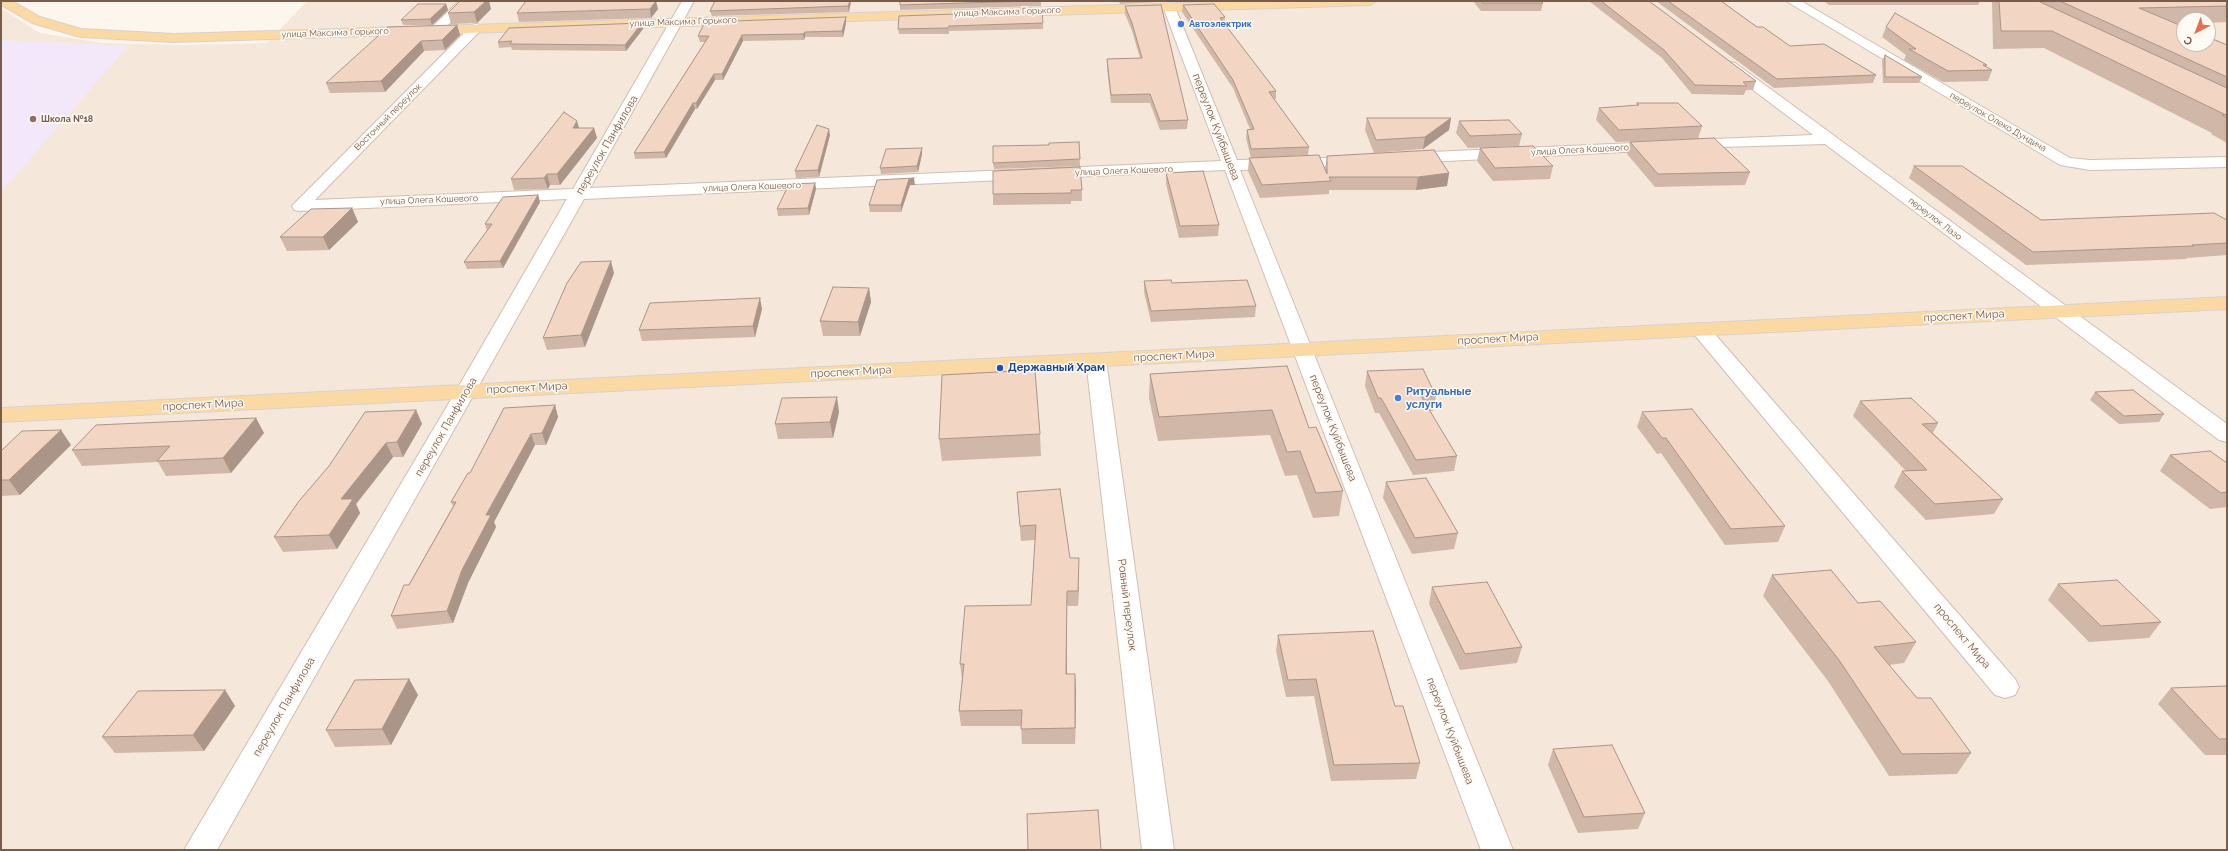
<!DOCTYPE html>
<html>
<head>
<meta charset="utf-8">
<style>
	body { margin:0 }
	#map { position:relative; width:2228px; height:851px; overflow:hidden; background:#fdf6ec; font-family:Raleway,sans-serif }
	canvas { display:block }
	.frame { position:absolute; inset:0; border:2px solid #7a5c4d; pointer-events:none }
	.north { position:absolute; left:2176px; top:12px; width:40px; height:40px; box-sizing:border-box; background:#fffaf3; border:1px solid #cabbb1; border-radius:50%; rotate:222deg; font-size:11px; font-weight:700; line-height:16px; text-align:center; color:#7a5c4d }
	.north::after { content:''; display:block; margin:auto; width:14px; height:18px; background:#e76f51; clip-path:polygon(50% 0,100% 100%,50% 72%,0 100%) }
</style>
</head>
<body>
<div id="map">
<canvas width="2228" height="851"></canvas>
<div class="frame"></div>
<div class="north">С</div>
</div>
<script>
const c = document.querySelector('canvas').getContext('2d');
c.lineJoin = 'round';
function paint(path, color) {
  c.fillStyle = color;
  c.fill(path, 'evenodd');
}
function poly(rows) {
  const path = new Path2D();
  for (const r of rows) {
    path.moveTo(r[0], r[1]);
    for (let i = 2; i < r.length; i += 2) path.lineTo(r[i], r[i + 1]);
  }
  return path;
}
function strokePath(path, color, width, dash) {
  c.strokeStyle = color;
  c.lineWidth = width;
  c.lineCap = dash ? 'butt' : 'round';
  c.setLineDash(dash || []);
  c.stroke(path);
}
function write(font, color, halo, rows, align = 'center') {
  c.font = font + ' Raleway,sans-serif';
  c.lineWidth = 3;
  c.setLineDash([]);
  c.textBaseline = 'middle';
  c.strokeStyle = halo;
  c.fillStyle = color;
  for (const [text, x, y, turn = 0] of rows) {
    c.save();
    c.translate(x, y);
    c.rotate((+turn || 0) * Math.PI / 180);
    c.textAlign = isNaN(turn) ? turn : align;
    if (halo) c.strokeText(text, 0, 0);
    c.fillText(text, 0, 0);
    c.restore();
  }
}
const residential = poly([
	[307,1,2227,1,2227,850,1,850,1,8,40,33,102,43,184,45,267,43],
	[2184,20,2208,20,2208,44,2184,44]
]);
const education = poly([
	[1,40,128,46,1,192]
]);
const minor = poly([
	[459,1,472,1,440,33,432,33,430,30,432,27,459,1],
	[682,1,694,1,590,188,1221,161,1163,7,1169,3,1175,7,1237,160,1362,157,1364,160,1362,163,1356,165,1240,170,1513,850,1481,850,1225,170,584,199,217,850,184,850,456,391,567,199,300,211,294,210,292,206,472,25,476,24,480,25,482,28,480,31,315,200,573,189,682,1],
	[1786,1,1801,1,2070,158,2090,160,2227,157,2227,167,2090,170,2060,165,1786,1],
	[1730,62,1735,63,2227,424,2227,442,2219,440,1825,144,1685,148,1682,145,1685,142,1690,140,1813,135,1725,69,1723,66,1725,63,1730,62],
	[1658,142,1663,144,1666,147,1663,150,1408,163,1402,161,1400,158,1402,155,1408,153,1658,142],
	[1700,323,1707,325,2015,679,2019,687,2015,695,2005,698,1995,695,1693,333,1690,329,1693,325,1700,323],
	[1096,354,1103,356,1106,360,1174,850,1142,850,1086,360,1089,356,1096,354]
]);
const major = poly([
	[1,1,12,1,40,17,81,29,174,34,1253,1,1376,1,1370,5,174,42,80,37,32,23,1,5,1,1],
	[2227,297,2227,309,1,422,1,408,2227,297]
]);
const wall = poly([
	[715,1,851,1,849,12,712,16,710,11],
	[900,1,1041,1,1041,6,900,10],
	[1119,1,1158,1,1158,2,1120,4],
	[1175,1,1204,1,1175,2],
	[1473,1,1541,1,1543,3,1541,11,1481,11],
	[1589,1,1649,1,1756,81,1753,90,1746,90,1744,95,1692,94,1662,58],
	[1656,1,1721,1,1757,27,1790,46,1876,75,1873,83,1774,88],
	[1824,1,1980,1,1978,5,1829,5],
	[1992,1,2227,1,2227,22,2208,23,2208,20,2184,20,2184,23,2176,23,2227,45,2227,143,2211,134,2212,133,2044,48,1993,49],
	[446,4,448,10,432,25,403,25,401,20],
	[1183,5,1225,17,1224,24,1276,91,1276,99,1274,99,1309,147,1308,155,1251,158,1246,138,1247,130,1250,129,1233,88,1182,12],
	[1125,6,1188,120,1187,129,1160,130,1150,103,1111,103,1107,68,1107,59,1140,58,1132,31,1125,14],
	[491,9,477,23,451,24,448,13],
	[658,9,651,18,519,22,517,13],
	[899,16,1043,23,1043,29,949,31,949,34,899,34,898,29],
	[846,17,846,23,843,37,805,37,804,40,743,41,723,80,715,80,697,109,695,109,666,158,635,159,634,153,705,42,700,42,698,36],
	[457,25,460,35,445,50,424,51,385,92,330,93,326,83],
	[1886,27,1987,65,1986,67,1992,70,1988,81,1943,82,1904,60,1906,55,1882,37],
	[643,29,626,51,512,50,511,47,499,48,498,42],
	[1885,55,1922,77,1919,83,1883,83,1882,60],
	[1637,103,1702,126,1698,139,1616,142,1596,120,1599,108,1636,106],
	[1367,118,1451,118,1449,130,1423,149,1374,153,1365,130],
	[1459,121,1522,134,1519,146,1468,148,1456,133],
	[579,128,594,128,597,138,560,185,550,185,548,189,514,190,511,179],
	[830,135,819,177,796,178,795,171],
	[1079,142,1080,166,994,169,993,163,1049,145],
	[1630,142,1750,172,1745,185,1655,187,1627,154],
	[922,148,922,154,918,172,881,174,880,168],
	[1480,148,1553,166,1550,179,1493,181,1477,161],
	[1327,156,1449,173,1447,186,1416,190,1329,190,1329,194,1260,198,1248,171,1249,158,1325,170],
	[1914,166,2041,220,2227,220,2227,255,2187,258,2186,259,2026,265,1909,178],
	[993,171,1082,190,1082,201,1071,201,1071,204,993,205],
	[1166,173,1219,225,1218,236,1179,238,1166,184],
	[877,180,915,185,910,185,901,212,870,212,869,205],
	[815,183,816,189,809,215,778,216,777,209],
	[538,195,540,202,503,268,467,269,464,262,487,231,485,224],
	[352,208,358,222,329,250,287,251,280,237],
	[614,273,585,347,547,350,543,338],
	[1144,281,1172,283,1256,306,1255,317,1151,322,1144,292],
	[869,288,871,302,860,336,823,336,820,321],
	[762,309,755,337,642,341,639,330],
	[1287,366,1309,428,1343,491,1339,516,1313,518,1297,475,1285,476,1270,435,1158,441,1149,398,1150,374],
	[1367,371,1436,396,1433,411,1430,411,1457,456,1454,471,1413,475,1379,413,1375,413,1365,386],
	[2095,392,2164,414,2159,422,2119,424,2090,400],
	[1860,401,1938,423,1933,433,2003,499,1994,514,1926,520,1894,487,1902,471,1906,471,1853,416],
	[555,405,558,417,546,445,535,445,494,522,496,527,468,583,453,623,397,629,391,616,453,506,451,502,470,473],
	[416,410,422,424,403,457,393,457,356,504,360,513,337,549,283,552,274,537,329,466],
	[839,412,833,438,778,439,775,424],
	[1642,412,1785,526,1778,542,1725,545,1661,453,1657,454,1637,427],
	[264,433,231,473,166,476,158,462,82,466,72,450],
	[1040,434,1041,456,942,461,939,439],
	[71,445,20,495,1,496,1,451],
	[2170,455,2227,463,2227,507,2210,509,2160,471],
	[1386,482,1458,533,1454,549,1412,554,1383,498],
	[1017,492,1070,558,1079,574,1078,606,1067,606,1067,674,1076,690,1075,744,1022,744,1021,726,961,726,959,711,962,679,960,664,1031,605,1035,540,1021,541],
	[1772,575,1858,603,1916,642,1904,663,1889,665,1917,698,1971,753,1957,774,1889,776,1828,681,1763,596],
	[2058,584,2161,622,2149,638,2089,642,2048,600],
	[1432,587,1522,647,1517,663,1460,670,1429,604],
	[1278,635,1395,706,1420,763,1416,779,1331,781,1314,696,1286,697,1276,651],
	[409,679,418,695,391,745,335,747,326,730],
	[2227,686,2227,755,2205,755,2158,704,2171,688],
	[225,690,235,706,204,751,115,753,102,737],
	[1553,749,1645,813,1638,829,1578,833,1548,765]
]);
const shadedWall = poly([
	[486,1,489,1,491,9,477,23,474,12],
	[656,1,658,9,651,18,650,9],
	[850,1,851,1,849,12,848,6],
	[446,4,448,10,432,25,430,19],
	[846,17,846,23,843,37,842,31],
	[642,23,643,29,626,51,625,45],
	[457,25,460,35,445,50,442,40],
	[805,32,805,37,804,40,803,34],
	[742,35,743,41,723,80,722,74],
	[421,41,424,51,385,92,381,81],
	[714,74,715,80,697,109,696,103],
	[693,103,695,109,666,158,664,152],
	[1451,118,1449,130,1423,149,1425,137],
	[577,121,580,131,573,128],
	[594,128,597,138,560,185,557,174],
	[829,129,830,135,819,177,818,170],
	[922,148,922,154,918,172,917,166],
	[1449,173,1447,186,1416,190,1418,177],
	[547,174,550,185,548,189,544,178],
	[914,178,915,185,910,185,901,212,901,205,909,179],
	[815,183,816,189,809,215,808,208],
	[538,195,540,202,503,268,500,261],
	[352,208,358,222,329,250,323,237],
	[611,261,614,273,585,347,581,335],
	[869,288,871,302,860,336,858,322],
	[760,298,762,309,755,337,753,326],
	[837,397,839,412,833,438,830,422],
	[555,405,558,417,546,445,542,433],
	[416,410,422,424,403,457,397,442],
	[256,418,264,433,231,473,223,458],
	[61,430,71,445,20,495,9,480],
	[531,434,535,445,494,522,496,527,468,583,453,623,447,611,462,570,486,515],
	[386,443,393,457,356,504,360,513,337,549,329,535,341,499],
	[1079,558,1079,574,1078,606,1078,591],
	[1067,591,1067,690,1066,674],
	[1075,674,1076,690,1075,744],
	[409,679,418,695,391,745,382,729],
	[225,690,235,706,204,751,193,735]
]);
const building = poly([
	[460,1,486,1,474,12,448,13,460,1],
	[526,1,656,1,650,9,517,13,526,1],
	[715,1,850,1,848,6,710,11,715,1],
	[900,1,1029,1,900,5,900,1],
	[1481,1,1541,1,1543,3,1483,3,1481,1],
	[1601,1,1649,1,1756,81,1743,82,1747,86,1695,85,1664,50,1601,1],
	[1668,1,1721,1,1757,27,1763,27,1790,46,1824,44,1876,75,1777,79,1668,1],
	[1999,1,2038,1,2227,88,2227,118,2222,115,2226,115,2052,31,2001,31,1999,1],
	[2060,1,2227,1,2227,6,2139,8,2184,27,2184,44,2208,44,2208,37,2227,45,2227,77,2060,1],
	[418,4,446,4,430,19,401,20,418,4],
	[1214,4,1225,17,1220,18,1276,91,1269,92,1309,147,1251,149,1247,130,1254,129,1233,80,1183,5,1214,4],
	[1161,5,1188,120,1160,121,1150,94,1111,95,1107,59,1142,58,1132,23,1125,6,1161,5],
	[1042,11,1043,23,949,26,948,28,898,29,899,16,1042,11],
	[1895,13,1987,65,1983,65,1992,70,1948,71,1909,49,1916,49,1886,27,1895,13],
	[846,17,842,31,805,32,803,34,742,35,722,74,714,74,696,103,693,103,664,152,634,153,709,36,698,36,705,22,846,17],
	[642,23,625,45,510,44,512,41,498,42,509,28,642,23],
	[457,25,442,40,421,41,381,81,326,83,388,27,457,25],
	[1885,55,1922,77,1885,77,1885,55],
	[1637,103,1678,103,1702,126,1619,130,1599,108,1639,105,1637,103],
	[564,112,577,121,573,128,594,128,557,174,547,174,544,178,511,179,564,112],
	[1367,118,1451,118,1425,137,1376,140,1367,118],
	[1509,120,1522,134,1470,136,1459,121,1509,120],
	[817,125,829,129,818,170,795,171,817,125],
	[1714,138,1750,172,1658,174,1630,142,1714,138],
	[1079,142,1080,159,993,163,993,146,1049,145,1049,143,1079,142],
	[1533,146,1553,166,1495,168,1480,148,1533,146],
	[922,148,917,166,880,168,886,149,922,148],
	[1434,150,1449,173,1418,177,1329,177,1331,181,1262,185,1249,158,1319,155,1327,174,1327,156,1434,150],
	[1914,166,1962,166,2041,220,2214,213,2227,220,2227,243,2192,245,2194,246,2033,252,1914,166],
	[1080,167,1082,190,1071,190,1071,193,993,194,993,171,1080,167],
	[1203,171,1219,225,1180,226,1166,173,1203,171],
	[914,178,909,179,901,205,869,205,877,180,914,178],
	[815,183,808,208,777,209,789,184,815,183],
	[538,195,500,261,464,262,492,224,485,224,503,197,538,195],
	[352,208,323,237,280,237,311,209,352,208],
	[611,261,581,335,543,338,567,283,581,262,611,261],
	[1171,280,1172,283,1247,280,1256,306,1151,311,1144,281,1171,280],
	[833,287,869,288,858,322,820,321,833,287],
	[760,298,753,326,639,330,650,303,760,298],
	[1287,366,1309,428,1316,427,1343,491,1316,493,1300,451,1287,452,1272,410,1159,417,1150,374,1287,366],
	[1423,369,1436,396,1421,396,1457,456,1416,460,1381,398,1378,398,1367,371,1423,369],
	[1035,370,1040,434,939,439,942,375,1035,370],
	[2133,390,2164,414,2124,416,2095,392,2133,390],
	[837,397,830,422,775,424,782,398,837,397],
	[1911,398,1938,423,1922,424,2003,499,1935,504,1902,471,1927,470,1860,401,1911,398],
	[555,405,542,433,531,434,486,515,491,515,462,570,447,611,391,616,404,585,409,585,456,502,451,502,468,473,470,473,504,408,555,405],
	[1692,409,1785,526,1731,529,1666,438,1662,438,1642,412,1692,409],
	[416,410,397,442,386,443,341,499,353,499,329,535,274,537,299,501,329,466,365,412,416,410],
	[256,418,223,458,157,461,170,446,72,450,96,425,256,418],
	[61,430,9,480,1,480,1,451,22,431,61,430],
	[2210,451,2227,463,2227,492,2221,493,2170,455,2210,451],
	[1426,478,1458,533,1415,538,1386,482,1426,478],
	[1060,489,1070,558,1079,558,1078,591,1067,591,1066,674,1075,674,1075,728,1021,729,1022,710,959,711,964,664,960,664,965,606,1031,605,1036,525,1020,526,1017,492,1060,489],
	[1831,570,1858,603,1880,601,1916,642,1874,647,1917,698,1931,698,1971,753,1902,754,1839,660,1772,575,1831,570],
	[2117,580,2161,622,2101,626,2058,584,2117,580],
	[1487,582,1522,647,1465,654,1432,587,1487,582],
	[1373,631,1395,706,1403,706,1420,763,1334,765,1316,679,1288,680,1278,635,1373,631],
	[409,679,382,729,326,730,355,680,409,679],
	[2227,686,2227,739,2219,739,2171,688,2227,686],
	[225,690,193,735,102,737,138,691,225,690],
	[1612,745,1645,813,1584,817,1553,749,1612,745],
	[1098,810,1101,850,1028,850,1027,814,1098,810]
]);
const markers = [
	[1181,24,4,"#3f7fe0"],
	[33,119,4,"#8d6e63"],
	[1000,368,4,"#1a4fb4"],
	[1398,398,4,"#3f7fe0"]
];
const farStreetnames = [
	["улица Максима Горького",1007,12,-2],
	["улица Максима Горького",683,22,-2],
	["улица Максима Горького",335,33,-2],
	["Восточный переулок",388,117,-45],
	["переулок Олеко Дундича",1998,122,30],
	["улица Олега Кошевого",1580,150,-3],
	["улица Олега Кошевого",1124,171,-2],
	["улица Олега Кошевого",752,187,-2],
	["улица Олега Кошевого",429,200,-2],
	["переулок Лазо",1935,219,37]
];
const farShopnames = [
	["Автоэлектрик",1189,24]
];
const farEducationnames = [
	["Школа №18",41,119]
];
const streetNames = [
	["переулок Куйбышева",1216,127,69],
	["переулок Панфилова",607,145,-60],
	["проспект Мира",1964,316,-3],
	["проспект Мира",1498,339,-3],
	["проспект Мира",1174,356,-3],
	["проспект Мира",851,372,-3],
	["проспект Мира",527,388,-3],
	["проспект Мира",203,405,-3],
	["переулок Панфилова",446,427,-60],
	["переулок Куйбышева",1333,428,69],
	["Ровный переулок",1127,605,83],
	["проспект Мира",1962,636,50],
	["переулок Панфилова",284,707,-60],
	["переулок Куйбышева",1450,731,69]
];
const transitNames = [
	["Державный Храм",1008,368]
];
const shopNames = [
	["Ритуальные",1406,392],
	["услуги",1406,405]
];
paint(residential, '#f5e8da');
paint(education, '#f3e8fa');
strokePath(minor, '#d1beb0', 2);
strokePath(major, '#dad1cd', 2);
paint(minor, '#fff');
paint(major, '#fbd9a5');
paint(wall, '#d1b7a8');
paint(shadedWall, '#aa9588');
paint(building, '#f3d5c3');
strokePath(building, '#aa9588', 1);
for (const [x, y, r, color] of markers) {
  const dot = new Path2D();
  dot.arc(x, y, r, 0, 2 * Math.PI);
  c.fillStyle = color;
  c.fill(dot);
  strokePath(dot, '#fffaf3', 1.5);
}
write('9px', '#7a5c4d', '#fffaf3', farStreetnames);
write('bold 9px', '#366cbe', '#fffaf3', farShopnames, 'left');
write('bold 9px', '#785e54', '#fffaf3', farEducationnames, 'left');
write('11px', '#7a5c4d', '#fffaf3', streetNames);
write('bold 11px', '#164399', '#fffaf3', transitNames, 'left');
write('bold 11px', '#366cbe', '#fffaf3', shopNames, 'left');
</script>
</body>
</html>
